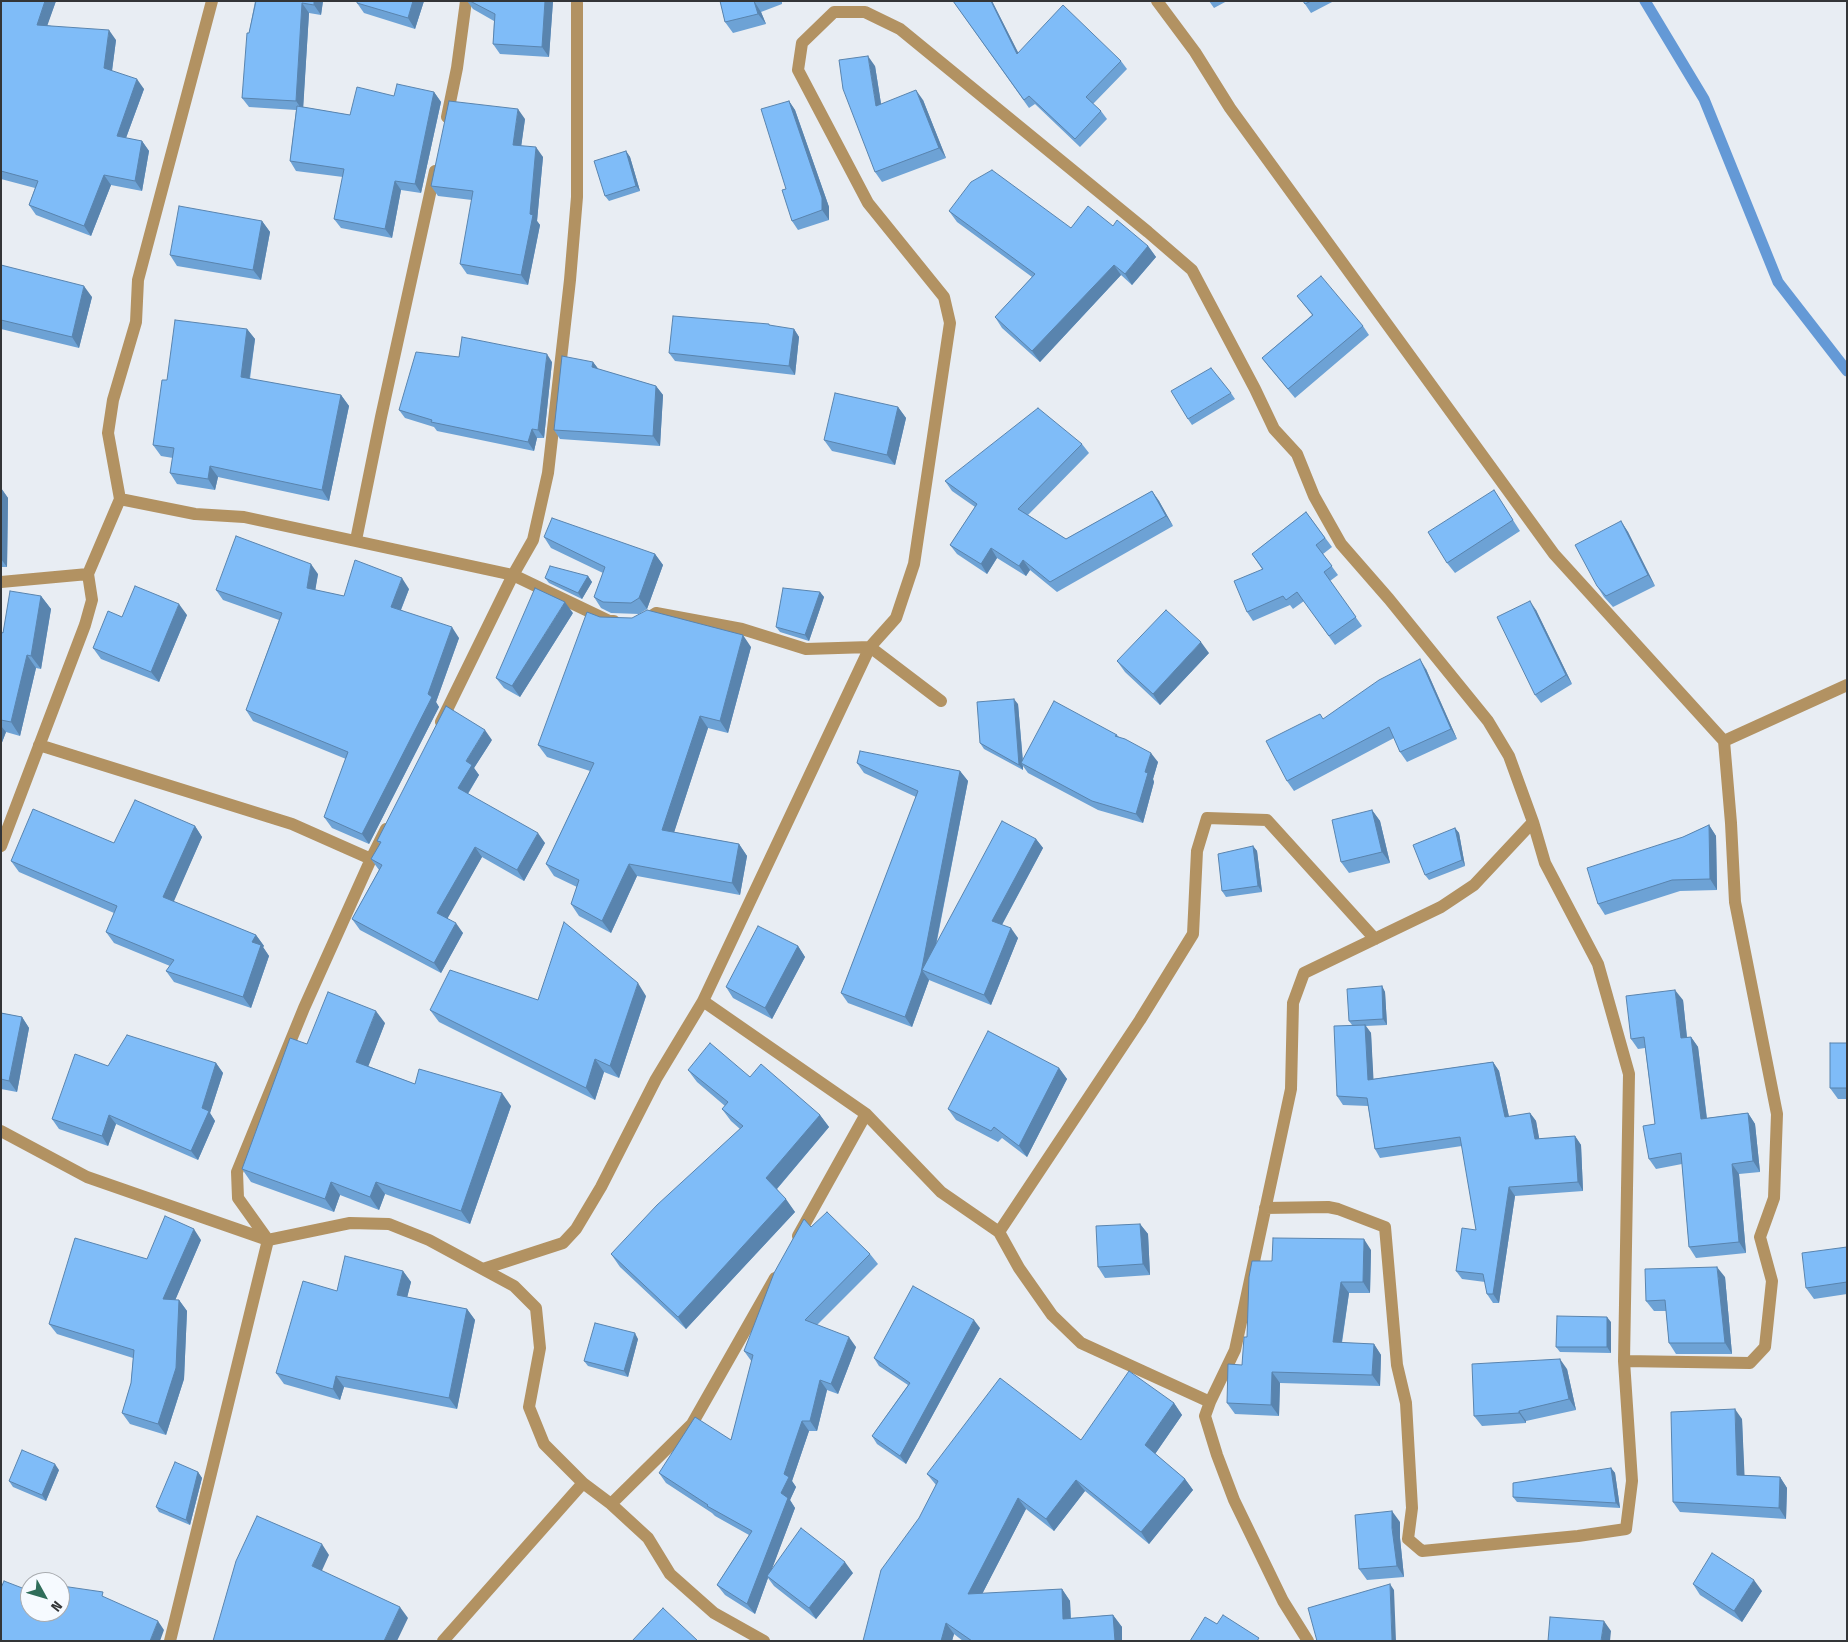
<!DOCTYPE html>
<html>
<head>
<meta charset="utf-8">
<style>
	body { margin:0 }
	#map { position:relative; width:1848px; height:1642px; overflow:hidden; background:#e8edf3; font-family:"Fira Sans Condensed",sans-serif }
	canvas { display:block }
	.frame { position:absolute; inset:0; border:2px solid #333537; pointer-events:none }
	.north { position:absolute; left:20px; top:1572px; width:50px; height:50px; box-sizing:border-box; background:#f6faff; border:1px solid #a8abaf; border-radius:50%; rotate:129deg; font-size:14px; font-weight:700; line-height:20px; text-align:center; color:#333537 }
	.north::after { content:''; display:block; margin:auto; width:18px; height:22px; background:#2f6d5a; clip-path:polygon(50% 0,100% 100%,50% 72%,0 100%) }
</style>
</head>
<body>
<div id="map">
<canvas width="1848" height="1642"></canvas>
<div class="frame"></div>
<div class="north">N</div>
</div>
<script>
const c = document.querySelector('canvas').getContext('2d');
c.lineJoin = 'round';
function poly(rows) {
  const path = new Path2D();
  for (const r of rows) {
    path.moveTo(r[0], r[1]);
    for (let i = 2; i < r.length; i += 2) path.lineTo(r[i], r[i + 1]);
  }
  return path;
}
function strokePath(path, color, width, dash) {
  c.strokeStyle = color;
  c.lineWidth = width;
  c.lineCap = dash ? 'butt' : 'round';
  c.setLineDash(dash || []);
  c.stroke(path);
}
function paint(path, color) {
  c.fillStyle = color;
  c.fill(path, 'evenodd');
}
const stream = poly([
	[1645,1,1704,99,1778,282,1847,371]
]);
const minor = poly([
	[1157,1,1195,52,1230,108,1554,554,1724,741,1731,823,1735,902,1777,1114,1774,1198,1760,1237,1772,1281,1765,1347,1750,1363,1624,1361],
	[447,117,457,68,466,1],
	[120,499,195,514,244,517,513,575,609,621,614,621],
	[356,540,381,417,435,171],
	[1,582,88,574],
	[642,622,656,613,742,629,806,649,870,647,941,701],
	[441,722,513,575,533,540,548,473,570,280,577,197,577,3],
	[1724,741,1847,685],
	[39,745,292,824,371,859],
	[1,846,85,625,92,600,88,574,120,499,108,433,113,400,136,322,138,280,212,1],
	[703,1001,866,1114,941,1192,999,1232,1019,1268,1052,1315,1081,1343,1210,1402],
	[1,1131,87,1177,268,1240,350,1223,389,1224,429,1240,514,1286,536,1308,540,1348,529,1407,544,1444,583,1483,611,1504,648,1538,670,1574,714,1613,764,1641],
	[999,1232,1140,1020,1193,934,1197,851,1207,818,1267,820,1375,939],
	[798,1236,866,1114],
	[483,1269,563,1243,576,1229,601,1187,656,1079,703,1001,870,647,896,618,914,564,950,323,944,297,868,203,798,70,802,43,834,12,865,12,900,29,1148,232,1192,270,1255,389,1274,429,1297,454,1314,496,1341,544,1389,599,1488,721,1509,756,1533,822,1545,863,1598,964,1629,1074,1624,1361,1632,1481,1626,1529,1578,1536,1422,1551,1408,1539,1412,1508,1406,1403,1397,1365,1385,1227,1338,1209,1328,1207,1265,1208],
	[611,1504,692,1424,775,1278],
	[170,1641,268,1240,238,1198,237,1172,304,1008,371,859,386,829],
	[443,1641,583,1483],
	[1308,1641,1283,1601,1234,1500,1217,1455,1205,1416,1210,1402,1235,1350,1291,1089,1293,1003,1304,973,1441,907,1474,885,1533,822]
]);
const wall = poly([
	[1,1,56,1,47,25,116,40,112,71,144,89,126,138,142,141,149,151,142,191,111,185,91,236,36,215,29,205,35,188,1,179],
	[255,1,323,1,321,15,309,13,303,107,350,115,394,96,434,92,441,102,421,193,401,190,392,238,341,228,334,219,343,177,296,171,290,161,296,110,249,107,242,98,249,33],
	[424,1,415,29,364,13,357,3],
	[467,1,553,1,549,57,500,54,493,44,494,21,473,9],
	[720,1,782,1,782,4,761,12,766,24,733,33,725,22],
	[953,1,992,1,1018,53,1121,61,1127,69,1093,104,1101,111,1107,119,1080,147,1035,104,1029,108],
	[1209,1,1227,1,1214,8],
	[1303,1,1334,1,1311,13],
	[875,66,881,104,923,100,946,158,882,182,875,172],
	[789,101,795,110,829,207,829,220,798,230,792,221,786,189],
	[525,119,521,146,543,157,537,221,540,225,528,285,467,274,460,264,472,200,438,196,431,186],
	[626,151,630,157,640,191,609,201,605,196],
	[949,211,1071,228,1113,226,1148,246,1156,257,1132,285,1121,275,1040,362,1002,328,995,317,1032,277,957,222],
	[262,221,270,232,261,280,177,266,170,255],
	[1,265,92,297,79,348,1,329],
	[1297,296,1363,326,1369,335,1295,398,1269,367,1262,358,1312,315],
	[247,329,255,339,250,379,341,395,349,406,329,501,218,477,215,490,177,484,170,473,173,458,161,456,153,445,167,380],
	[794,329,799,337,795,375,675,361,669,353],
	[459,357,552,362,544,438,537,438,534,451,437,431,434,427,405,418,399,410],
	[593,362,598,369,656,386,663,395,660,446,560,439,554,430],
	[1231,393,1235,399,1192,425,1188,419],
	[898,407,906,418,895,465,832,451,824,440],
	[1082,444,1089,453,1028,515,1066,539,1152,491,1159,501,1173,526,1057,592,1030,570,1026,576,997,558,987,574,957,554,950,545,975,507,952,491,945,481],
	[1,488,8,498,7,567,1,567],
	[1494,490,1520,531,1455,573,1447,563],
	[1306,512,1332,547,1323,554,1338,575,1330,581,1362,626,1335,645,1304,601,1293,609,1290,605,1253,621,1247,612,1262,569,1252,554],
	[1621,521,1628,532,1655,586,1613,607,1604,597,1597,586],
	[544,537,655,554,663,565,647,609,639,614,611,613,601,608,594,597,603,573,551,548],
	[318,574,315,590,344,596,409,589,401,610,459,638,436,702,439,707,369,844,332,828,324,817,346,759,253,721,246,710,279,620,223,600,216,590],
	[588,576,592,582,582,599,549,583,545,578],
	[820,592,824,597,809,641,780,632,776,627],
	[41,596,51,609,41,669,36,668,20,736,6,732,1,745,1,632,3,633],
	[1536,610,1572,684,1541,703,1535,695],
	[573,613,520,697,504,688,496,678],
	[187,615,159,682,101,659,93,648,122,617],
	[600,617,751,647,728,733,708,728,674,832,739,844,747,856,740,895,637,876,611,933,579,916,571,904,577,887,554,876,546,864,590,771,547,757,538,745],
	[1209,653,1160,705,1125,672,1117,661],
	[1426,669,1457,739,1407,762,1400,752,1394,738,1294,791,1287,781,1324,719],
	[1018,704,1023,761,1117,735,1119,737,1158,762,1153,779,1154,782,1143,823,1098,810,1028,773,1023,766,1023,770,984,749,980,743],
	[492,740,474,768,479,775,468,794,545,843,524,881,482,857,447,918,463,933,441,973,360,930,352,919,379,870,371,859,380,844,377,841],
	[857,763,960,771,968,781,936,946,1036,839,1043,848,1002,925,1018,938,991,1005,929,980,912,1027,848,1003,841,993,916,797,864,773],
	[1372,810,1380,821,1390,863,1349,873,1341,862],
	[1709,825,1716,836,1717,890,1680,891,1605,915,1598,904,1683,837],
	[195,826,202,837,173,902,256,935,264,946,263,947,269,956,251,1008,174,982,166,971,170,966,114,943,106,932,114,913,19,872,11,861,114,843],
	[1455,828,1459,833,1465,866,1429,880,1425,875],
	[1253,846,1257,851,1262,892,1226,897,1222,891],
	[798,946,805,957,772,1019,733,998,726,987],
	[1382,986,1385,992,1387,1025,1366,1026,1371,1033,1373,1079,1493,1062,1499,1071,1509,1117,1530,1113,1536,1121,1539,1139,1575,1136,1581,1145,1583,1191,1515,1196,1499,1303,1493,1303,1487,1294,1485,1282,1462,1279,1456,1271,1476,1230,1462,1146,1380,1158,1375,1149,1368,1106,1343,1105,1337,1096,1352,1025,1349,1021],
	[646,996,619,1078,604,1072,595,1100,439,1022,430,1010,538,1000],
	[1683,1000,1687,1037,1691,1037,1698,1047,1707,1118,1748,1113,1755,1124,1760,1172,1739,1174,1746,1253,1696,1258,1689,1247,1682,1164,1656,1169,1649,1159,1655,1124,1645,1048,1638,1049,1631,1039],
	[1,1013,22,1017,29,1028,17,1092,1,1089],
	[385,1023,368,1066,415,1084,511,1106,470,1224,385,1194,379,1210,340,1195,334,1212,251,1182,242,1169,307,1044],
	[1847,1043,1847,1099,1838,1099,1830,1088],
	[216,1063,223,1073,210,1113,215,1121,198,1160,116,1124,108,1146,59,1129,52,1119,108,1066],
	[1059,1068,1067,1079,1027,1157,1002,1138,998,1142,956,1120,948,1109],
	[688,1070,750,1077,820,1115,829,1127,777,1189,795,1212,686,1329,620,1267,611,1254,740,1129,731,1121,722,1109,725,1106,697,1082],
	[1140,1224,1148,1234,1150,1275,1105,1278,1098,1267],
	[811,1227,870,1254,878,1264,817,1325,856,1347,838,1394,827,1390,817,1431,809,1431,792,1481,796,1487,790,1500,795,1508,772,1568,853,1573,816,1619,774,1586,768,1578,755,1614,725,1595,717,1585,749,1535,715,1516,712,1513,666,1483,659,1473,731,1440,752,1362,744,1351],
	[201,1240,175,1300,179,1300,187,1311,184,1379,166,1435,130,1424,122,1413,131,1383,133,1358,57,1334,49,1324,147,1259],
	[1847,1247,1847,1294,1814,1299,1806,1288],
	[1371,1250,1370,1293,1349,1293,1342,1343,1374,1344,1381,1355,1380,1386,1280,1383,1279,1416,1235,1414,1227,1403,1242,1365,1247,1337,1272,1261],
	[403,1271,411,1282,407,1297,467,1309,475,1320,457,1409,344,1387,340,1400,284,1384,276,1373,337,1291],
	[1725,1277,1732,1354,1676,1354,1669,1343,1666,1311,1654,1311,1646,1301],
	[1611,1322,1611,1353,1560,1352,1556,1347],
	[980,1328,906,1464,877,1444,872,1436,908,1385,879,1366,874,1358],
	[638,1339,628,1377,588,1366,584,1361],
	[1567,1369,1576,1410,1526,1421,1526,1423,1482,1426,1474,1416],
	[1174,1403,1182,1415,1155,1454,1185,1479,1193,1490,1149,1544,1085,1491,1054,1531,1026,1509,982,1594,1062,1589,1070,1601,1071,1618,1113,1615,1122,1627,1122,1641,963,1641,954,1634,952,1641,863,1641,936,1485,927,1474,1081,1440],
	[1742,1419,1744,1475,1780,1477,1787,1488,1786,1519,1680,1512,1673,1502],
	[1611,1468,1615,1473,1620,1508,1517,1502,1513,1497],
	[59,1470,46,1501,13,1487,9,1481],
	[198,1472,202,1478,190,1525,159,1512,156,1507],
	[1400,1522,1400,1538,1404,1577,1367,1580,1359,1569],
	[1693,1584,1762,1591,1742,1622,1700,1595]
]);
const shadedWall = poly([
	[45,1,56,1,44,35,37,25],
	[314,1,323,1,321,15,314,5],
	[413,1,424,1,415,29,408,18],
	[545,1,553,1,549,57,542,47],
	[754,1,761,12,766,24,758,14],
	[991,1,992,1,1023,62,1017,54],
	[302,3,309,13,303,111,296,101],
	[109,30,116,40,111,78,104,68],
	[868,56,875,66,883,116,876,106],
	[137,79,144,89,123,146,117,136],
	[916,90,923,100,946,158,939,148],
	[434,92,441,102,421,193,415,184],
	[789,101,795,110,829,207,829,220,822,210],
	[518,109,525,119,520,155,513,145],
	[142,141,149,151,142,191,135,181],
	[536,147,543,157,537,221,540,225,528,285,521,275,530,214],
	[626,151,630,157,640,191,636,186],
	[104,175,111,185,91,236,84,226],
	[395,181,401,190,392,238,385,229],
	[262,221,270,232,261,280,253,270],
	[1148,246,1156,257,1132,285,1125,274],
	[1114,265,1121,275,1040,362,1032,351],
	[84,286,92,297,79,348,72,337],
	[247,329,255,339,248,388,241,377],
	[794,329,799,337,795,375,789,366],
	[547,354,552,362,544,438,538,430],
	[593,362,600,371,592,367],
	[656,386,663,395,660,446,653,436],
	[341,395,349,406,329,501,322,490],
	[898,407,906,418,895,465,887,455],
	[532,429,537,438,534,451,528,442],
	[210,466,218,477,215,490,208,479],
	[1,488,8,498,7,567,1,559],
	[1152,491,1159,501,1173,526,1166,516],
	[1621,521,1628,532,1655,586,1648,575],
	[991,548,997,558,987,574,981,564],
	[655,554,663,565,647,609,639,598],
	[1023,560,1030,570,1026,576,1019,566],
	[311,564,318,574,314,598,307,588],
	[588,576,592,582,582,599,578,593],
	[402,578,409,589,398,617,391,607],
	[820,592,824,597,809,641,805,635],
	[41,596,51,609,41,669,31,656],
	[1530,601,1536,610,1572,684,1566,675],
	[565,602,573,613,520,697,512,686],
	[179,604,187,615,159,682,151,672],
	[452,627,459,638,436,702,439,707,369,844,362,834,428,694],
	[743,635,751,647,728,733,720,721],
	[1201,642,1209,653,1160,705,1153,694],
	[27,655,36,668,20,736,11,722],
	[1420,659,1426,669,1457,739,1451,729],
	[1014,699,1018,704,1023,764,1021,763,1023,766,1023,770,1019,765],
	[700,716,708,728,671,842,662,830],
	[1,726,6,732,1,745],
	[485,730,492,740,474,768,479,775,465,798,458,788,466,761],
	[1151,753,1158,762,1153,779,1154,782,1143,823,1136,814,1145,772],
	[960,771,968,781,930,974,922,970,929,980,928,983,912,1027,905,1017],
	[1372,810,1380,821,1390,863,1382,852],
	[1709,825,1716,836,1717,890,1710,879],
	[195,826,202,837,171,908,163,897],
	[1455,828,1459,833,1465,866,1462,860],
	[538,833,545,843,524,881,517,870],
	[1036,839,1043,848,999,930,992,921],
	[739,844,747,856,740,895,732,883],
	[1253,846,1257,851,1262,892,1258,886],
	[475,847,482,857,445,923,437,913],
	[629,864,637,876,611,933,602,921],
	[456,923,463,933,441,973,434,963],
	[1011,928,1018,938,991,1005,984,995],
	[256,935,264,946,263,947,269,956,251,1008,243,997,252,942],
	[798,946,805,957,772,1019,765,1008],
	[638,983,646,996,619,1078,610,1066],
	[1382,986,1385,992,1387,1025,1383,1019],
	[1675,990,1683,1000,1688,1048,1681,1038],
	[376,1011,385,1023,365,1075,356,1062],
	[22,1017,29,1028,17,1092,9,1081],
	[1365,1025,1371,1033,1374,1088,1368,1080],
	[1691,1037,1698,1047,1708,1129,1701,1119],
	[595,1059,604,1072,595,1100,586,1088],
	[1493,1062,1499,1071,1511,1126,1505,1117],
	[216,1063,223,1073,210,1113,215,1121,198,1160,191,1151,202,1108],
	[1059,1068,1067,1079,1027,1157,1019,1146],
	[502,1093,511,1106,470,1224,461,1211],
	[1530,1113,1536,1121,1541,1148,1535,1139],
	[1748,1113,1755,1124,1760,1172,1753,1161],
	[109,1115,116,1124,108,1146,102,1136],
	[820,1115,829,1127,775,1191,766,1178],
	[1575,1136,1581,1145,1583,1191,1578,1182],
	[1732,1164,1739,1174,1746,1253,1739,1242],
	[331,1182,340,1195,334,1212,325,1199],
	[376,1182,385,1194,379,1210,370,1197],
	[1509,1187,1515,1196,1499,1303,1493,1294],
	[786,1199,795,1212,686,1329,678,1317],
	[1140,1224,1148,1234,1150,1275,1143,1264],
	[194,1229,201,1240,171,1310,163,1299],
	[1364,1239,1371,1250,1370,1293,1363,1282],
	[1717,1267,1725,1277,1732,1354,1725,1343],
	[403,1271,411,1282,405,1306,397,1295],
	[1341,1282,1349,1293,1340,1353,1333,1342],
	[179,1300,187,1311,184,1379,166,1435,158,1424],
	[467,1309,475,1320,457,1409,449,1398],
	[1607,1317,1611,1322,1611,1353,1607,1347],
	[974,1320,980,1328,906,1464,900,1456],
	[635,1333,638,1339,628,1377,624,1371],
	[849,1337,856,1347,838,1394,831,1384],
	[1374,1344,1381,1355,1380,1386,1372,1375],
	[1560,1359,1567,1369,1576,1410,1569,1399],
	[1272,1372,1280,1383,1279,1416,1271,1405],
	[336,1376,344,1387,340,1400,333,1389],
	[820,1380,827,1390,817,1431,810,1421],
	[1174,1403,1182,1415,1153,1457,1145,1445],
	[1735,1409,1742,1419,1745,1485,1737,1475],
	[1519,1411,1526,1421,1526,1423,1519,1413],
	[802,1421,809,1431,792,1481,796,1487,790,1500,795,1508,769,1577,767,1576,768,1578,755,1614,747,1604,781,1493,784,1474],
	[55,1464,59,1470,46,1501,42,1495],
	[1611,1468,1615,1473,1620,1508,1616,1503],
	[198,1472,202,1478,190,1525,186,1520],
	[1780,1477,1787,1488,1786,1519,1779,1508],
	[1185,1479,1193,1490,1149,1544,1141,1532],
	[1076,1480,1085,1491,1054,1531,1046,1519],
	[1018,1498,1026,1509,976,1606,968,1594],
	[1392,1511,1400,1522,1400,1538,1404,1577,1397,1566,1392,1528],
	[322,1544,329,1555,319,1577,312,1566],
	[845,1562,853,1573,816,1619,809,1608],
	[1754,1580,1762,1591,1742,1622,1734,1611],
	[1390,1584,1394,1590,1396,1641,1392,1641],
	[1062,1589,1070,1601,1071,1630,1063,1619],
	[400,1607,408,1618,397,1641,384,1641],
	[1113,1615,1122,1627,1122,1641,1115,1641],
	[158,1621,164,1630,160,1641,150,1641],
	[1604,1621,1611,1631,1610,1641,1601,1641],
	[946,1623,954,1634,952,1641,941,1641]
]);
const building = poly([
	[1,1,45,1,37,25,109,30,104,68,137,79,117,136,142,141,135,181,104,175,84,226,29,205,38,181,1,171,1,1],
	[256,1,314,1,314,5,302,3,296,101,242,98,247,33,249,33,256,1],
	[357,1,413,1,408,18,357,3,357,1],
	[470,1,545,1,542,47,493,44,495,14,470,1],
	[720,1,754,1,758,14,725,22,720,1],
	[953,1,991,1,1017,54,1063,5,1121,61,1086,97,1101,111,1075,139,1029,96,1024,100,953,1],
	[1303,1,1311,1,1305,4,1303,1],
	[868,56,876,106,916,90,939,148,875,172,843,89,839,60,868,56],
	[397,84,434,92,415,184,395,181,385,229,334,219,344,169,290,161,297,106,350,115,357,87,394,96,397,84],
	[449,101,518,109,513,145,536,147,530,214,533,215,521,275,460,264,473,191,431,186,449,101],
	[789,101,822,198,822,210,792,221,782,190,786,189,761,109,789,101],
	[626,151,636,186,605,196,594,161,626,151],
	[992,170,1071,228,1088,206,1113,226,1117,220,1148,246,1125,274,1114,265,1032,351,995,317,1035,274,949,211,971,182,992,170],
	[179,206,262,221,253,270,170,255,179,206],
	[1,265,84,286,72,337,1,320,1,265],
	[1321,276,1363,326,1288,389,1262,358,1313,315,1297,296,1321,276],
	[673,316,769,324,769,325,794,329,789,366,669,353,673,316],
	[175,320,247,329,241,377,341,395,322,490,210,466,208,479,170,473,174,448,153,445,162,380,167,380,175,320],
	[462,337,547,354,538,430,532,429,528,442,431,422,432,420,399,410,416,352,459,357,462,337],
	[562,356,593,362,592,367,656,386,653,436,554,430,562,356],
	[1211,368,1231,393,1188,419,1171,391,1211,368],
	[835,393,898,407,887,455,824,440,835,393],
	[1038,408,1082,444,1018,509,1066,539,1152,491,1166,516,1050,582,1023,560,1019,566,991,548,981,564,950,545,977,504,945,481,1038,408],
	[1494,490,1513,520,1447,563,1428,532,1494,490],
	[1306,512,1325,538,1316,545,1332,566,1324,572,1356,617,1329,636,1297,592,1286,600,1283,596,1247,612,1234,581,1263,569,1252,554,1306,512],
	[552,518,655,554,639,598,631,603,603,602,594,597,605,567,544,537,552,518],
	[1621,521,1648,575,1606,596,1597,586,1575,545,1621,521],
	[236,536,311,564,307,588,344,596,355,560,402,578,391,607,452,627,428,694,432,697,362,834,324,817,348,752,246,710,282,613,216,590,236,536],
	[550,566,588,576,578,593,545,578,550,566],
	[135,586,179,604,151,672,93,648,108,611,122,617,135,586],
	[535,588,565,602,512,686,496,678,535,588],
	[783,588,820,592,805,635,776,627,783,588],
	[10,591,41,596,31,656,27,655,11,722,1,720,1,632,3,633,10,591],
	[1530,601,1566,675,1535,695,1497,617,1530,601],
	[647,610,743,635,720,721,700,716,662,830,739,844,732,883,629,864,602,921,571,904,579,880,546,864,594,763,538,745,587,612,600,617,632,618,647,610],
	[1166,610,1201,642,1153,694,1117,661,1166,610],
	[1420,659,1451,729,1400,752,1389,727,1287,781,1266,741,1320,714,1323,719,1379,680,1420,659],
	[1014,699,1019,765,980,743,977,702,1014,699],
	[1054,701,1117,735,1115,736,1125,739,1151,753,1145,772,1148,773,1136,814,1092,801,1021,763,1054,701],
	[446,706,485,730,466,761,472,765,458,788,538,833,517,870,475,847,437,913,456,923,434,963,352,919,382,865,371,859,381,842,377,841,446,706],
	[860,751,960,771,921,973,905,1017,841,993,918,791,857,763,860,751],
	[135,800,195,826,163,897,256,935,252,942,261,945,243,997,166,971,174,960,106,932,117,906,11,861,33,809,114,843,135,800],
	[1372,810,1382,852,1341,862,1332,820,1372,810],
	[1002,821,1036,839,992,921,1011,928,984,995,922,970,1002,821],
	[1709,825,1710,879,1672,880,1598,904,1587,868,1683,837,1709,825],
	[1455,828,1462,860,1425,875,1413,845,1455,828],
	[1253,846,1258,886,1222,891,1218,854,1253,846],
	[564,922,638,983,610,1066,595,1059,586,1088,430,1010,450,970,538,1000,564,922],
	[758,926,798,946,765,1008,726,987,758,926],
	[1382,986,1383,1019,1349,1021,1347,989,1382,986],
	[1675,990,1681,1038,1691,1037,1701,1119,1748,1113,1753,1161,1732,1164,1739,1242,1689,1247,1681,1153,1649,1159,1643,1126,1655,1124,1644,1037,1631,1039,1626,996,1675,990],
	[328,992,376,1011,356,1062,415,1084,419,1069,502,1093,461,1211,376,1182,370,1197,331,1182,325,1199,242,1169,290,1038,307,1044,328,992],
	[1,1013,22,1017,9,1081,1,1079,1,1013],
	[1365,1025,1368,1080,1493,1062,1505,1117,1530,1113,1535,1139,1575,1136,1578,1182,1509,1187,1493,1294,1487,1294,1483,1274,1456,1271,1462,1228,1476,1230,1460,1137,1375,1149,1367,1098,1337,1096,1334,1026,1365,1025],
	[988,1031,1059,1068,1019,1146,994,1127,991,1131,948,1109,988,1031],
	[127,1035,216,1063,202,1108,209,1111,191,1151,109,1115,102,1136,52,1119,75,1054,108,1066,127,1035],
	[710,1043,750,1077,761,1064,820,1115,766,1178,786,1199,678,1317,611,1254,657,1205,743,1126,722,1109,728,1102,688,1070,710,1043],
	[1830,1043,1847,1043,1847,1088,1830,1088,1830,1043],
	[827,1212,870,1254,805,1320,849,1337,831,1384,820,1380,810,1421,802,1421,784,1474,789,1477,781,1493,788,1498,747,1604,717,1585,752,1531,707,1506,708,1505,659,1473,695,1417,731,1440,753,1355,744,1351,774,1273,804,1219,811,1227,827,1212],
	[165,1216,194,1229,163,1299,179,1300,176,1368,158,1424,122,1413,131,1383,134,1350,49,1324,75,1238,147,1259,165,1216],
	[1140,1224,1143,1264,1098,1267,1096,1226,1140,1224],
	[1273,1238,1364,1239,1363,1282,1341,1282,1333,1342,1374,1344,1372,1375,1272,1372,1271,1405,1227,1403,1228,1364,1242,1365,1244,1337,1247,1337,1249,1277,1252,1261,1272,1261,1273,1238],
	[1847,1247,1847,1282,1806,1288,1802,1253,1847,1247],
	[345,1256,403,1271,397,1295,467,1309,449,1398,336,1376,333,1389,276,1373,303,1281,337,1291,345,1256],
	[1717,1267,1725,1343,1669,1343,1665,1300,1646,1301,1645,1269,1717,1267],
	[913,1286,974,1320,900,1456,872,1436,910,1383,874,1358,913,1286],
	[1557,1316,1607,1317,1607,1347,1556,1347,1557,1316],
	[595,1323,635,1333,624,1371,584,1361,595,1323],
	[1560,1359,1569,1399,1519,1411,1519,1413,1474,1416,1472,1364,1560,1359],
	[1129,1371,1174,1403,1145,1445,1185,1479,1141,1532,1076,1480,1046,1519,1018,1498,968,1594,1062,1589,1063,1619,1113,1615,1115,1641,972,1641,946,1623,941,1641,863,1641,881,1570,919,1518,938,1481,927,1474,1000,1378,1081,1440,1129,1371],
	[1735,1409,1737,1475,1780,1477,1779,1508,1673,1502,1671,1412,1735,1409],
	[22,1450,55,1464,42,1495,9,1481,22,1450],
	[175,1462,198,1472,186,1520,156,1507,175,1462],
	[1611,1468,1616,1503,1513,1497,1513,1483,1611,1468],
	[1392,1511,1392,1528,1397,1566,1359,1569,1355,1515,1392,1511],
	[257,1516,322,1544,312,1566,400,1607,384,1641,213,1641,236,1561,257,1516],
	[801,1528,845,1562,809,1608,767,1576,801,1528],
	[1712,1553,1754,1580,1734,1611,1693,1584,1712,1553],
	[4,1581,30,1591,30,1612,60,1612,60,1600,62,1586,103,1592,102,1596,158,1621,150,1641,1,1641,1,1588,4,1581],
	[1390,1584,1392,1641,1317,1641,1308,1608,1390,1584],
	[663,1608,698,1641,632,1641,663,1608],
	[1223,1615,1259,1638,1257,1641,1190,1641,1205,1617,1217,1624,1223,1615],
	[1550,1617,1604,1621,1601,1641,1548,1641,1550,1617]
]);
strokePath(stream, '#6499d6', 11);
strokePath(minor, '#b29262', 12);
paint(wall, '#6da2d5');
paint(shadedWall, '#5984ae');
paint(building, '#7fbcf8');
strokePath(building, '#5984ae', 1);
</script>
</body>
</html>
